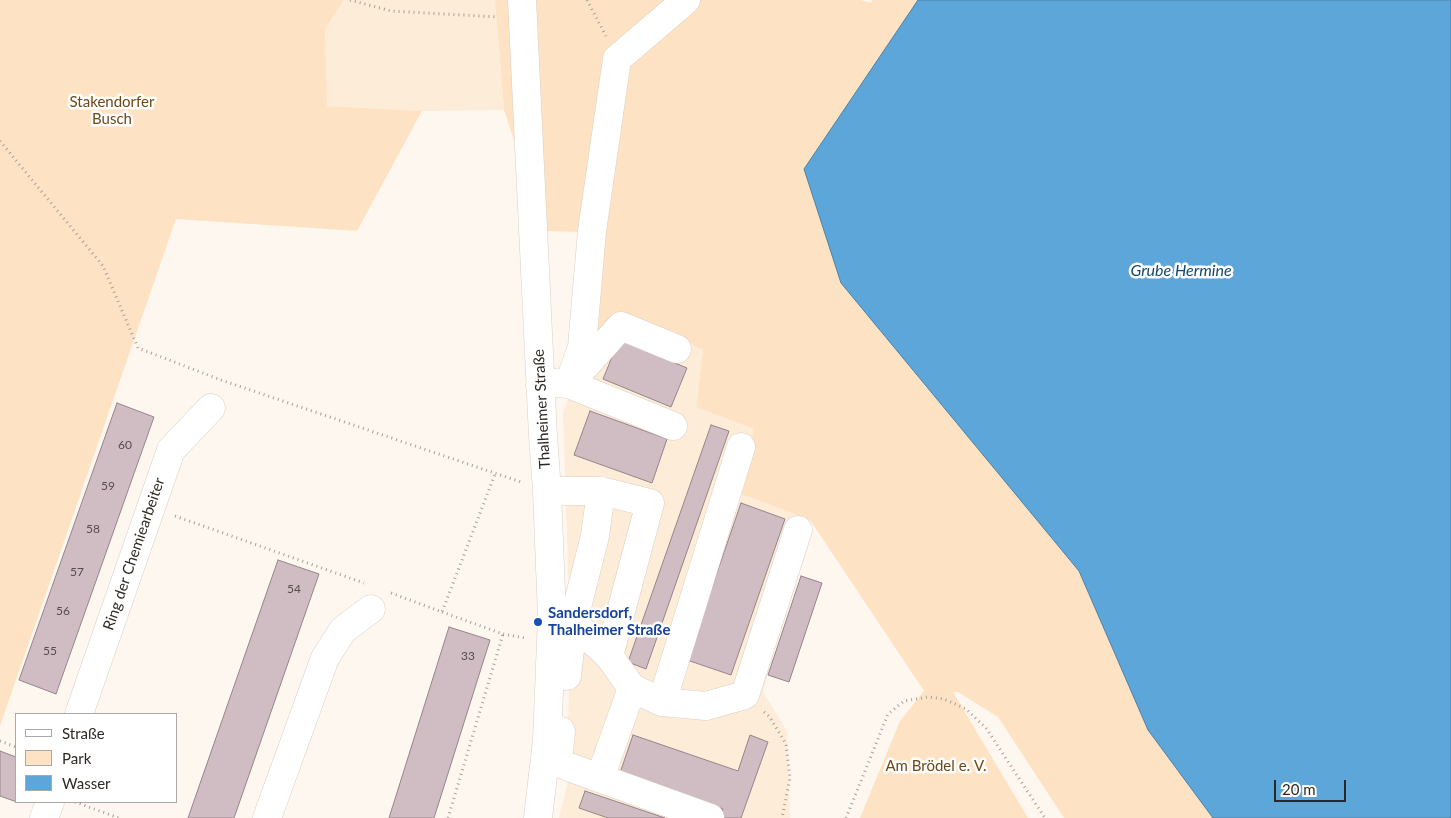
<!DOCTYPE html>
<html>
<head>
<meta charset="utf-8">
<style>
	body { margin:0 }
	#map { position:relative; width:1451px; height:818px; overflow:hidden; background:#fef7ef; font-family:Lato,sans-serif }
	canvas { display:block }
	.legend { position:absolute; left:15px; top:713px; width:162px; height:90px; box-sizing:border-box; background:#fff; border:1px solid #aba9a7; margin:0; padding:6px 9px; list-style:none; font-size:15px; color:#2d2823 }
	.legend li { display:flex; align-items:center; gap:10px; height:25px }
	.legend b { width:25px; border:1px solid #aba9a7 }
	.scale { position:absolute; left:1274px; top:780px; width:72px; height:22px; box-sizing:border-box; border:2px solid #2d2823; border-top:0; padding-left:6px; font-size:15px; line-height:18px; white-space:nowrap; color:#2d2823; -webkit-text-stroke:4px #fff; paint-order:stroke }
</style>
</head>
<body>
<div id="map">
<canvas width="1451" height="818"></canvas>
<ul class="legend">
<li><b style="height:6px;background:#fff"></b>Straße</li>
<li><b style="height:14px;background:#fde3c4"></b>Park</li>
<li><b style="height:14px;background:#5da6d9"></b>Wasser</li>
</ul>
<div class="scale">20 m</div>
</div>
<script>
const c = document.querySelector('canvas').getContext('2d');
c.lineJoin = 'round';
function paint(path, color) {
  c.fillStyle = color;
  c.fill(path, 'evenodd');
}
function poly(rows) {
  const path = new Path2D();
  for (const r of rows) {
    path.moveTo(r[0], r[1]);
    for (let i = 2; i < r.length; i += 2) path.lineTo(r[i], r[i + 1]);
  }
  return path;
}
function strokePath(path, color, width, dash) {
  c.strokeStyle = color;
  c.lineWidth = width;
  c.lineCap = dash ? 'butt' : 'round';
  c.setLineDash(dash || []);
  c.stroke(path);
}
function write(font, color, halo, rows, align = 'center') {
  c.font = font + ' Lato,sans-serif';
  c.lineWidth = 5;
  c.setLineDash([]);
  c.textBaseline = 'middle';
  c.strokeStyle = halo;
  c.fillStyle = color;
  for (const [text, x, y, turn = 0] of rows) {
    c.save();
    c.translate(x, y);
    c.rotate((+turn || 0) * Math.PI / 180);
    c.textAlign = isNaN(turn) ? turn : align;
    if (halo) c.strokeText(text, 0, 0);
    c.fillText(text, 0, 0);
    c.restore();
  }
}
const built = poly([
	[344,0,495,0,504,110,422,111,326,106,325,30],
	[622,316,703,350,696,407,755,429,741,494,810,520,763,692,787,731,790,818,559,818,567,785,570,625,563,413,587,349]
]);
const green = poly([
	[0,0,344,0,325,30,327,106,422,111,357,231,176,219,0,726],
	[495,0,861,0,871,3,872,0,918,0,804,169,841,283,1079,571,1148,730,1213,818,1064,818,998,717,958,692,953,692,1028,818,860,818,900,721,924,691,810,520,741,494,754,429,696,407,703,350,622,316,587,349,584,232,543,231,504,110]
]);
const water = poly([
	[918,0,1451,0,1451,818,1213,818,1148,730,1079,571,841,283,804,169,918,0]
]);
const building = poly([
	[619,340,687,368,671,407,603,379,619,340],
	[117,403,154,417,56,694,19,680,117,403],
	[590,411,667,439,652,483,574,455,590,411],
	[711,425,729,431,646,669,628,662,711,425],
	[741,503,785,519,731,675,687,660,741,503],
	[278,560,319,574,234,818,188,818,278,560],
	[801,576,822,583,789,682,768,675,801,576],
	[449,627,490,640,434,818,389,818,449,627],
	[633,735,738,771,750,735,768,742,741,818,720,818,723,809,620,773,633,735],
	[0,751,16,757,17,802,0,796,0,751],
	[585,791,665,818,608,818,579,808,585,791]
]);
const path = poly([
	[350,0,391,11,498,17],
	[587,0,606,36],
	[0,141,103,266,138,348,221,380,521,482],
	[175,516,364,583],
	[391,593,442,612,495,474],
	[442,612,503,634,525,638],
	[764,712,769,716,786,744,790,778,782,818],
	[0,741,16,747],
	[75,802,119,818],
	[448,818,503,634],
	[846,818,888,714,904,701,928,697,944,699,966,709,986,728,1045,818]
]);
const minor = poly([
	[522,0,543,436,547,491,552,617,547,740,538,818],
	[540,386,554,383,569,384,582,347,592,231,617,59,686,0],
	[673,426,569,384,621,326,677,349],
	[547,491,601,491,650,503,609,656],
	[561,620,573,623,609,656,632,688,662,702,706,706,745,695,798,530],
	[567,676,573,623,595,536,601,491],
	[662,702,741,447],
	[79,714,171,450,211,408],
	[561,731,558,763,710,818],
	[600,778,632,688],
	[44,818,50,802],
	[267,818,325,658,343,630,371,609]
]);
const markers = [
	[538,622,5,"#1a4fb4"]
];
const numberNames = [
	["60",125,445],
	["59",108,486],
	["58",93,529],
	["57",77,572],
	["54",294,589],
	["56",63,611],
	["55",50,651],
	["33",468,656]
];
const parkNames = [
	["Stakendorfer",112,102],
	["Busch",112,119],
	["Am Brödel e. V.",936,766]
];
const streetNames = [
	["Thalheimer Straße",542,409,-93],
	["Ring der Chemiearbeiter",134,554,-71]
];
const transitNames = [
	["Sandersdorf,",548,613],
	["Thalheimer Straße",548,630]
];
const waterNames = [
	["Grube Hermine",1181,271]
];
paint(built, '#fdecd8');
paint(green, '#fde3c4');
paint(water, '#5da6d9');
strokePath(water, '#4f80a2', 1);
paint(building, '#cfbdc3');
strokePath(building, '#96858b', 1);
strokePath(minor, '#dacfc2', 29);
strokePath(path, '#a6a099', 3, [1, 4]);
strokePath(minor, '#fff', 28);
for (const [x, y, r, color] of markers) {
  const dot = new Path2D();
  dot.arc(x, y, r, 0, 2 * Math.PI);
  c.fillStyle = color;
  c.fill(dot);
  strokePath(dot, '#fff', 2);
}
write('12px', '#564d4b', null, numberNames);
write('15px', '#6d4915', '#fff', parkNames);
write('15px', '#2d2823', '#fff', streetNames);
write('bold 15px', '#164399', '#fff', transitNames, 'left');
write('italic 16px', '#124a6d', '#fff', waterNames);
</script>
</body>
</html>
